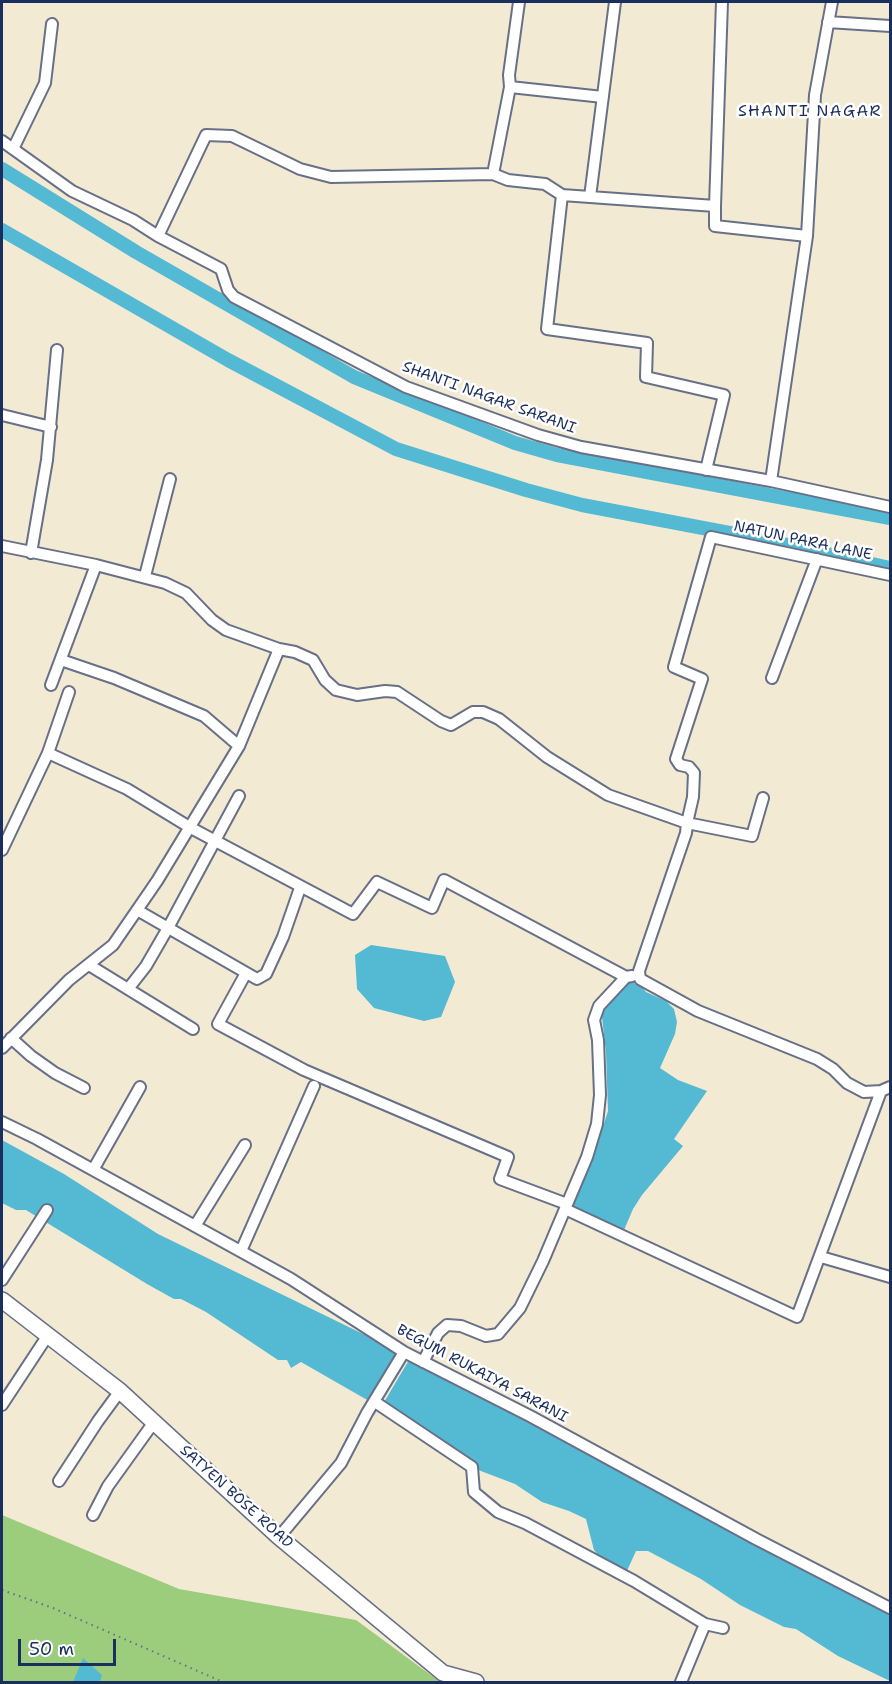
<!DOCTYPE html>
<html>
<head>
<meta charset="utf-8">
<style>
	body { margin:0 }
	#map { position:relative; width:892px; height:1684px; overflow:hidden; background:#f3ead4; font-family:"Shantell Sans",sans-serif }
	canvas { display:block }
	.frame { position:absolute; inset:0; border:3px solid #1b2f5e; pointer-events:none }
	.scale { position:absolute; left:18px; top:1639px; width:98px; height:27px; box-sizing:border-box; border:3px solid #1b2f5e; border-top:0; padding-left:8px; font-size:18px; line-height:21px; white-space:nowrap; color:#1b2f5e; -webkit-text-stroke:4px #fff; paint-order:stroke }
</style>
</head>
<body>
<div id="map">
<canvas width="892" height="1684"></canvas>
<div class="frame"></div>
<div class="scale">50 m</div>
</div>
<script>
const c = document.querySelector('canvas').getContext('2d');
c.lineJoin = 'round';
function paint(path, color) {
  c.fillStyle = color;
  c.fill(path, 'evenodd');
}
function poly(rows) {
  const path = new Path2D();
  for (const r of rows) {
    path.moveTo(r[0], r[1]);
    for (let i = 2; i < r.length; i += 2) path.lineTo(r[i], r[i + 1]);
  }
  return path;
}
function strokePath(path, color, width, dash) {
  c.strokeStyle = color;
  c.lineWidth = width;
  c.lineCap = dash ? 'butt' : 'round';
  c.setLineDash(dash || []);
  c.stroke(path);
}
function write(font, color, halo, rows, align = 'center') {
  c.font = font + ' "Shantell Sans",sans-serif';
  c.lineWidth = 5;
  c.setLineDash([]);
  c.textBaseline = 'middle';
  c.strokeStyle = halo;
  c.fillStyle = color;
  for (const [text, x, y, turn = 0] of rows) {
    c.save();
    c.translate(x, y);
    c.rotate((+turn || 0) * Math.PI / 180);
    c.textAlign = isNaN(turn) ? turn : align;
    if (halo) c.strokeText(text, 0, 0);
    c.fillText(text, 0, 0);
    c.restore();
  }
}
const green = poly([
	[2,1515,179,1589,356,1620,439,1681,444,1682,2,1682]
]);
const water = poly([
	[371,945,445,956,455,982,441,1017,424,1021,374,1008,357,989,355,955],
	[629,981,642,987,646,992,666,1001,674,1009,677,1022,675,1034,660,1068,678,1080,707,1091,674,1139,683,1146,642,1195,633,1209,621,1237,568,1214,592,1161,608,1111,606,1052,602,1017,604,1010],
	[2,1140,64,1174,158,1234,398,1351,369,1401,301,1362,291,1368,287,1360,278,1360,206,1312,181,1299,174,1299,147,1284,26,1210,16,1210,2,1203],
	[409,1360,890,1612,890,1681,838,1656,796,1629,784,1627,740,1605,701,1579,648,1551,636,1551,626,1573,602,1560,594,1550,586,1519,569,1511,542,1502,515,1484,473,1468,380,1409],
	[83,1658,102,1675,100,1682,73,1682]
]);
const canal = poly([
	[2,169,136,252,354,377,515,443,557,455,890,518],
	[2,230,228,360,396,449,526,490,582,505,761,539,890,568]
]);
const path = poly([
	[2,1590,53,1608,223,1682]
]);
const street = poly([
	[615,2,590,197,562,195,547,329,647,343,646,377,724,395,706,470],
	[828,22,890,26],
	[510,87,603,97],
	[2,141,72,191,133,220,158,236,221,269,228,290,234,297,406,387,538,435,581,447,771,481,890,507],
	[13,149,45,83,52,24],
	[493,174,510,87,509,75,519,2],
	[590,197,715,206,715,226,807,236,771,481],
	[715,206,722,2],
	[158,236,206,135,232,136,300,169,331,177,493,174,508,180,545,184,562,195],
	[807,236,815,95,832,2],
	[2,415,51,427],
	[2,546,96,565,165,583,186,593,212,620,226,630,279,649,295,652,313,660,325,680,336,690,357,695,385,691,397,692,441,721,451,725,473,712,483,712,499,719,547,757,608,795,687,823,686,833,639,971,640,979,698,1011,817,1059,833,1069,847,1083,864,1092,881,1091,890,1087],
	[31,553,47,460,57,350],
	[145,576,170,479],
	[61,660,114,678,204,716,239,746],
	[772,678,817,559],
	[51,685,96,565],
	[48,753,127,789,191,828,353,914,377,882,432,908,444,880,626,977],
	[763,798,752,836,687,823,693,797,694,773,689,767,680,765,676,759,702,679,674,667,711,537,890,575],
	[2,850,48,753,69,692],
	[137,910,257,979,266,974,283,937,300,888],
	[89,965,193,1029],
	[246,973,218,1024,304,1070,508,1157,500,1179,567,1204],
	[128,989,146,966,168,928,239,796],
	[11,1038,31,1056,55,1073,84,1088],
	[2,1048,69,980,113,945,157,881,239,746,279,649],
	[2,1122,37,1139,291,1279,404,1352,530,1416,756,1539,890,1608],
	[93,1170,140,1087],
	[565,1209,797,1317,881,1091],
	[195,1226,245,1145],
	[241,1251,314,1086],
	[821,1257,890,1277],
	[2,1280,47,1210],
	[423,1362,438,1333,447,1325,461,1326,486,1336,498,1334,520,1308,543,1261,587,1157,597,1124,600,1095,598,1040,594,1020,599,1006,626,977,632,976],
	[375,1402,472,1467,474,1492,498,1512,525,1523,634,1581,705,1624,681,1682],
	[2,1405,48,1335],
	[59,1481,98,1421,120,1391],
	[93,1515,108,1486,154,1422],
	[279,1537,341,1463,367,1413,404,1352],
	[705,1624,723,1628]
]);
const secondary = poly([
	[2,1300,120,1391,279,1537,443,1673,476,1682]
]);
const streetNames = [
	["SHANTI NAGAR SARANI",489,398,20],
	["NATUN PARA LANE",803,541,12],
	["BEGUM RUKAIYA SARANI",482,1374,28],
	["SATYEN BOSE ROAD",236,1497,42]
];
const neighbourhoodNames = [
	["SHANTI NAGAR",810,112]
];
paint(green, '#9bcd7d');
paint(water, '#54b9d3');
strokePath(canal, '#54b9d3', 14);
strokePath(street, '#677087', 14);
strokePath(secondary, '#677087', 18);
strokePath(path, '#677087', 2, [1.5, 4.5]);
strokePath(street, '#fff', 10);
strokePath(secondary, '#fff', 15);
write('15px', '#1b2f5e', '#fff', streetNames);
c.letterSpacing = '1.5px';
write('16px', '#1b2f5e', '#fff', neighbourhoodNames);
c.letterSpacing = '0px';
</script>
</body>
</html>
